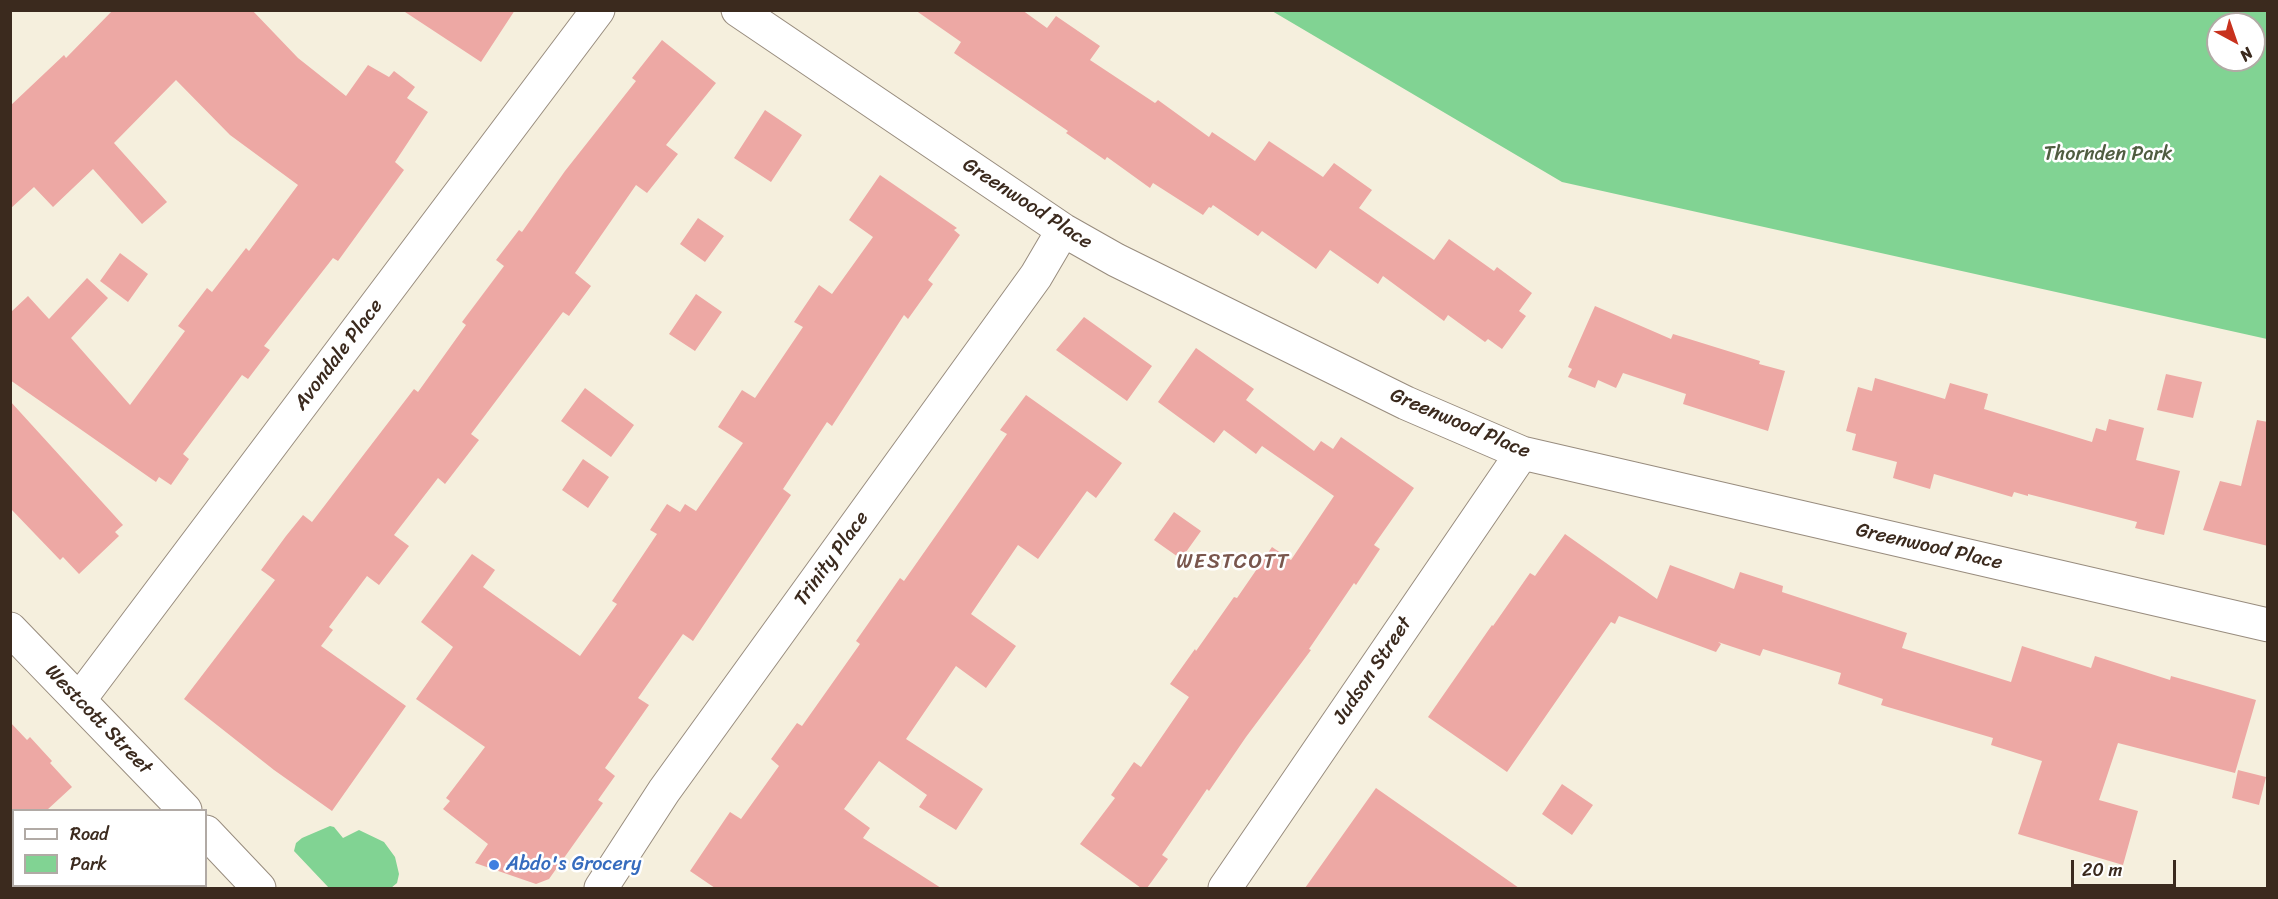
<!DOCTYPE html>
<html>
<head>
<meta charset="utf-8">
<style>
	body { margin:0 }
	#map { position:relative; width:2278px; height:899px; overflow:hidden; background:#f5efdd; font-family:Sriracha,sans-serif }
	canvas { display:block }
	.frame { position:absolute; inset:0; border:12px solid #3b2a1e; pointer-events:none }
	.legend { position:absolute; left:12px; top:809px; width:195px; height:78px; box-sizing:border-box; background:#fff; border:2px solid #b1aaa5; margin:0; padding:8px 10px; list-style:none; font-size:18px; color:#3b2a1e }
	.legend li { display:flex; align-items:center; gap:12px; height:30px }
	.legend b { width:30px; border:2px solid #b1aaa5 }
	.north { position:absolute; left:2206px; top:12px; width:60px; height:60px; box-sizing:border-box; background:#fff; border:2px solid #b1aaa5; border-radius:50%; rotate:140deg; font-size:16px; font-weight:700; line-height:24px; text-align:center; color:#3b2a1e }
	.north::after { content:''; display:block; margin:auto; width:21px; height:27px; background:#c8321e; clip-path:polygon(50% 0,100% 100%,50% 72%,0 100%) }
	.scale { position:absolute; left:2071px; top:860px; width:105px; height:27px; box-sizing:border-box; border:3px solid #3b2a1e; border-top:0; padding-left:8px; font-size:18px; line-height:21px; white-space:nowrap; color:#3b2a1e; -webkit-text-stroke:4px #fff; paint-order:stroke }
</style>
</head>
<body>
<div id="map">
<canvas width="2278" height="899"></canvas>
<div class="frame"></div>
<ul class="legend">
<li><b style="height:8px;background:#fff"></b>Road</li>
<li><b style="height:16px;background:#81d393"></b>Park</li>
</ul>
<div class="north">N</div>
<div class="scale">20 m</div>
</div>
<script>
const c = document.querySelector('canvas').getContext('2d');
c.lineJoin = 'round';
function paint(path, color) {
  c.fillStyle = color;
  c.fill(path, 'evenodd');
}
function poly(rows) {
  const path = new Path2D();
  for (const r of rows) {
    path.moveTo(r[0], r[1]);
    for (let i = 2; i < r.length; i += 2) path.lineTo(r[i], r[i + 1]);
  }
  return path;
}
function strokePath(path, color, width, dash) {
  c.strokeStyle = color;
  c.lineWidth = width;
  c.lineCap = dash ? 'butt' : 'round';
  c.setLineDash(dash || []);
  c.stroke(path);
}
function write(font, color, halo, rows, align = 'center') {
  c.font = font + ' Sriracha,sans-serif';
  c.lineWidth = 5;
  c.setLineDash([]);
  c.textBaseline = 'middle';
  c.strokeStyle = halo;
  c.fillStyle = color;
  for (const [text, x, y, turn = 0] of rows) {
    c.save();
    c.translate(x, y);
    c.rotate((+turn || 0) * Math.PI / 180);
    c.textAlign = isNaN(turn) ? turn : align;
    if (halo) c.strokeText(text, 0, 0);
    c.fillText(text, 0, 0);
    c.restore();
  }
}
const green = poly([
	[1272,11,2267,11,2267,339,1562,182],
	[2218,24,2254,24,2254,60,2218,60],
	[330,826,334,827,343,838,359,830,384,842,395,857,399,874,397,883,391,888,329,888,294,851,296,843,302,838]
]);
const building = poly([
	[113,10,252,10,298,58,346,96,368,65,389,77,394,71,415,87,407,98,428,112,395,162,404,170,338,261,333,258,264,346,270,350,248,379,242,375,183,454,189,459,171,485,159,477,156,482,10,380,10,313,28,296,49,319,87,278,108,298,71,338,130,405,185,331,178,326,207,288,212,292,246,248,249,251,298,185,230,135,176,80,114,143,167,202,142,224,93,169,53,207,34,187,10,209,10,106,64,55,66,58],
	[402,10,515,10,481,62],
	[915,10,1022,10,1047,28,1056,16,1100,46,1090,60,1155,103,1158,100,1209,137,1212,132,1255,161,1269,141,1323,177,1334,163,1372,190,1359,208,1434,260,1449,239,1494,271,1497,267,1532,293,1519,311,1526,316,1502,349,1488,339,1485,342,1448,315,1444,321,1383,276,1378,284,1330,250,1316,269,1262,231,1258,236,1213,205,1211,208,1209,207,1203,215,1153,183,1150,188,1107,157,1105,160,1066,133,1068,131,954,53,961,42],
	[662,40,716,83,666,145,678,154,647,193,636,185,575,273,591,286,569,316,563,312,471,434,479,440,445,484,438,478,394,535,409,546,379,585,367,576,329,627,333,630,321,646,406,706,332,811,274,770,184,699,275,580,261,570,286,536,303,515,312,522,414,389,418,392,466,325,462,322,504,266,496,260,519,230,522,232,565,171,636,81,632,78],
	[765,110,802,135,771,182,734,158],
	[880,175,957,228,954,230,960,235,928,280,933,284,908,319,904,315,832,426,827,422,783,489,791,495,693,641,683,634,638,698,649,705,605,768,615,776,598,800,603,803,549,879,536,884,475,863,488,844,443,809,450,801,446,798,485,747,416,699,453,647,421,622,472,554,495,570,483,587,580,656,617,604,612,601,657,534,650,530,667,504,680,512,685,504,696,511,743,443,718,427,742,390,755,398,803,327,794,322,819,285,832,294,873,237,849,220],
	[698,218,724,236,705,262,680,244],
	[120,253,148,274,128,302,100,281],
	[696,294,722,312,695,351,669,334],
	[1595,306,1671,339,1673,334,1760,361,1759,364,1785,371,1768,431,1683,404,1686,394,1623,373,1616,388,1598,380,1595,388,1568,377,1572,369,1568,367],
	[1084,317,1152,366,1127,401,1056,350],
	[1196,348,1254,389,1246,400,1314,451,1321,441,1333,449,1341,437,1414,488,1374,545,1380,549,1356,585,1354,583,1309,649,1311,650,1246,737,1209,791,1207,789,1162,855,1168,859,1147,888,1141,888,1080,844,1115,798,1111,795,1134,762,1141,767,1189,697,1170,684,1195,649,1196,651,1234,597,1237,598,1272,547,1291,560,1334,496,1262,446,1256,454,1224,430,1214,443,1158,402],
	[2166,374,2202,382,2193,418,2157,410],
	[1875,378,1945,399,1950,383,1988,394,1984,409,2092,442,2096,428,2106,431,2109,419,2144,428,2136,460,2180,471,2164,535,2135,528,2137,522,2028,494,2028,496,2014,492,2012,497,1934,474,1930,489,1893,478,1897,462,1852,450,1856,434,1846,431,1858,387,1872,391],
	[585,388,634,425,611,457,561,421],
	[1026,395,1122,463,1096,498,1087,491,1038,559,1018,545,971,614,1016,646,986,688,956,666,906,739,983,789,956,830,919,807,927,795,879,761,844,809,870,828,863,838,941,888,715,888,690,871,730,812,741,819,779,766,771,759,797,723,802,726,860,644,856,641,900,578,904,581,1007,434,1000,430],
	[10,401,123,525,115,532,119,536,79,574,63,557,60,560,10,508],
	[2257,420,2268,422,2268,546,2203,530,2220,481,2241,486],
	[583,459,609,477,588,508,562,490],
	[1174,512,1201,531,1181,559,1154,540],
	[1565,534,1657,599,1670,565,1734,589,1740,572,1783,586,1782,592,1907,633,1902,648,2011,682,2022,646,2091,668,2095,656,2170,680,2171,676,2256,700,2235,773,2118,743,2099,800,2138,811,2123,865,2018,834,2042,761,1991,745,1993,738,1881,705,1883,699,1838,684,1841,673,1763,649,1760,656,1718,642,1721,644,1716,652,1619,616,1615,624,1611,622,1507,772,1428,717,1492,625,1493,626,1530,573,1535,576],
	[10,722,27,740,30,737,52,761,50,763,72,787,47,810,10,810],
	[2238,770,2266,777,2259,805,2232,798],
	[1562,784,1593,805,1572,835,1542,814],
	[1376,788,1519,888,1305,888]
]);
const minor = poly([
	[738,10,1063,230,1116,260,1406,403,1522,453,2268,625],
	[79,700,598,10],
	[111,888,114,886],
	[601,888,664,791,1036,276,1063,230],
	[1225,888,1522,453]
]);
const tertiary = poly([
	[10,629,185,810],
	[206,832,259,888]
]);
const markers = [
	[494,865,6,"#3f7fe0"]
];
const parkNames = [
	["Thornden Park",2108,155]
];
const streetNames = [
	["Greenwood Place",1027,204,33],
	["Avondale Place",339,355,-53],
	["Greenwood Place",1460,424,23],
	["Greenwood Place",1929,547,13],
	["Trinity Place",832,559,-54],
	["Judson Street",1373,671,-56],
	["Westcott Street",98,720,46]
];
const shopNames = [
	["Abdo's Grocery",506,865]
];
const neighbourhoodNames = [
	["WESTCOTT",1233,563]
];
paint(green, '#81d393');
paint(building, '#eda8a4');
strokePath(minor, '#988c7e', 35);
strokePath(tertiary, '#988c7e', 35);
strokePath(minor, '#fff', 33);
strokePath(tertiary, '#fff', 33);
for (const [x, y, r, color] of markers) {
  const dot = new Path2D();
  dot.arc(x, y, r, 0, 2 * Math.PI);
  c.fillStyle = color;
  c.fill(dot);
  strokePath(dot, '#fff', 2);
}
write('20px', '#505d41', '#fff', parkNames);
write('20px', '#3b2a1e', '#fff', streetNames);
write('20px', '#366cbe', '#fff', shopNames, 'left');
c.letterSpacing = '1.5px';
write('21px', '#79564d', '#fff', neighbourhoodNames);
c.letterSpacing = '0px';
</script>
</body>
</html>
